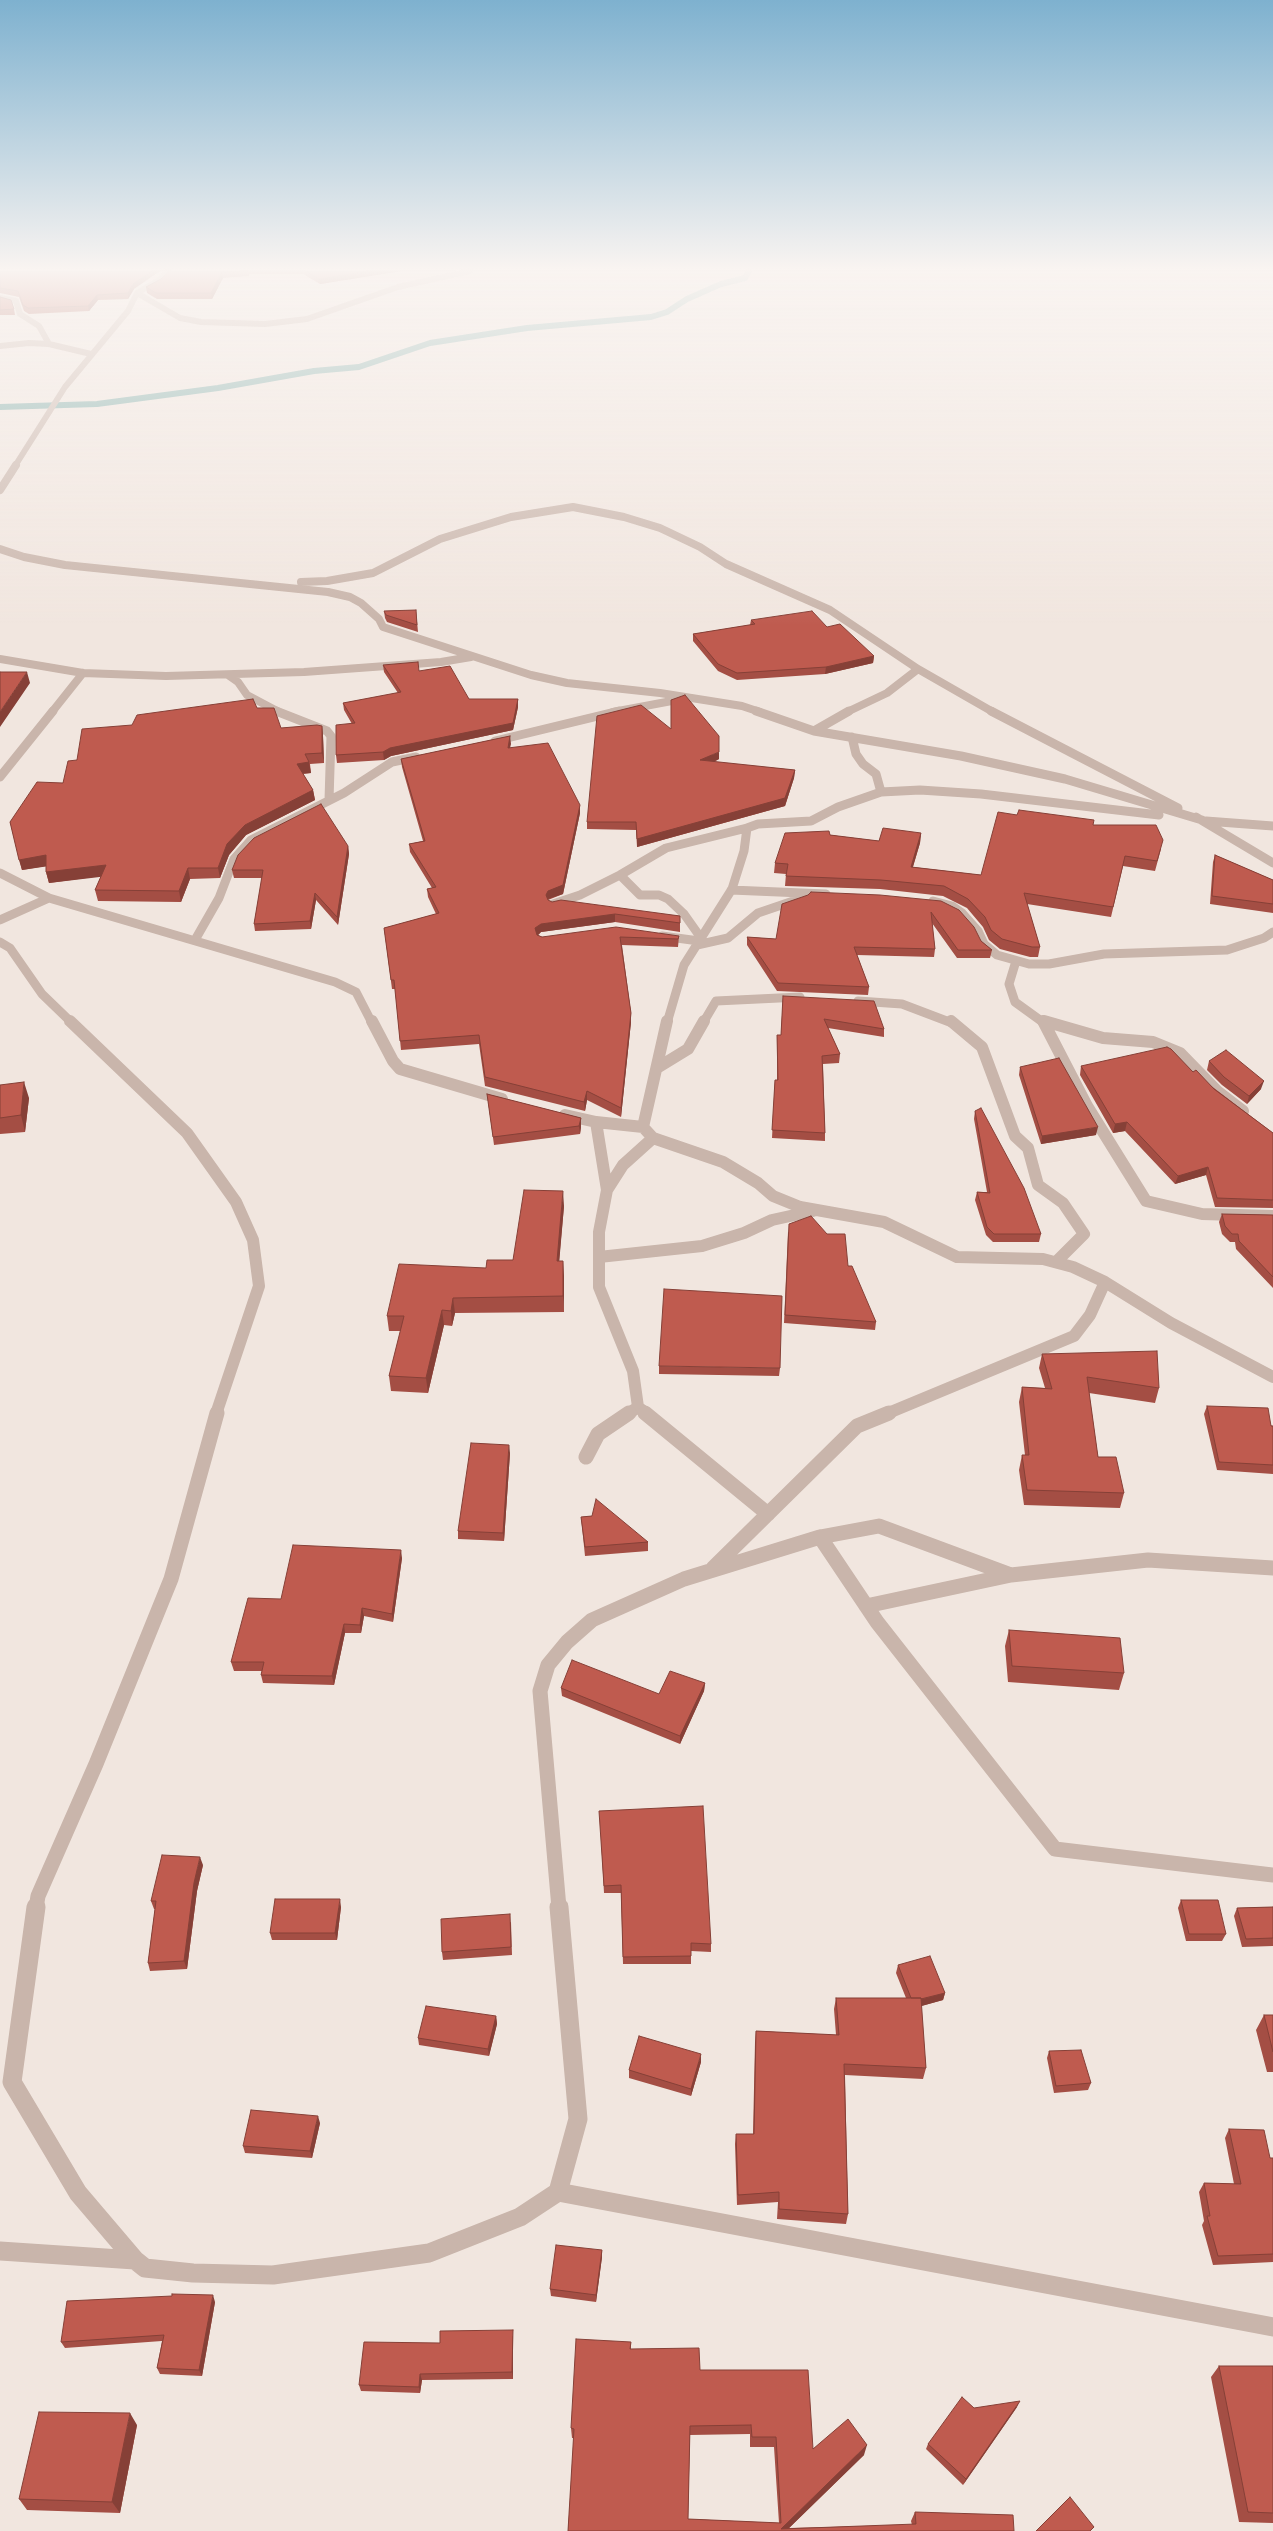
<!DOCTYPE html>
<html>
<head>
<meta charset="utf-8">
<style>
	body { margin:0 }
	canvas { display:block; background:#f1e6df }
</style>
</head>
<body>
<canvas width="1273" height="2531"></canvas>
<script>
const c = document.querySelector('canvas').getContext('2d');
c.lineJoin = 'round';
function poly(rows) {
  const path = new Path2D();
  for (const r of rows) {
    path.moveTo(r[0], r[1]);
    for (let i = 2; i < r.length; i += 2) path.lineTo(r[i], r[i + 1]);
  }
  return path;
}
function strokePath(path, color, width, dash) {
  c.strokeStyle = color;
  c.lineWidth = width;
  c.lineCap = dash ? 'butt' : 'round';
  c.setLineDash(dash || []);
  c.stroke(path);
}
function paint(path, color) {
  c.fillStyle = color;
  c.fill(path, 'evenodd');
}
const stream = poly([
	[0,407,97,404,218,388,314,371,359,367,430,343,527,328,651,317,667,312,687,299,721,284,745,278,749,271]
]);
const streetFar5 = poly([
	[137,293,180,318,201,322,265,324,307,319,398,287,470,271],
	[0,298,16,301,20,314,39,326,49,344],
	[0,346,29,343,49,344,91,354],
	[15,466,65,387,128,311,137,293,159,280,168,271]
]);
const streetFar4 = poly([
	[0,490,16,465],
	[0,549,24,557,65,565,328,592,350,597,361,603,379,619,383,627,531,675,567,683,660,693,742,706,760,712],
	[301,582,327,581,373,573,440,539,511,517,573,507,624,517,660,528,700,547,726,564,830,610,918,669,993,712],
	[0,659,83,673,166,676,304,672,441,662,471,657],
	[228,675,238,682,247,695,279,712],
	[52,712,83,673],
	[613,712,677,700],
	[847,712,887,693,918,669]
]);
const streetFar3 = poly([
	[276,711,327,731,331,736,329,800],
	[756,711,814,731,961,756,1065,779,1202,820],
	[991,711,1178,808],
	[814,731,849,711],
	[495,741,619,711],
	[0,777,53,711],
	[881,792,920,790,981,794,1159,815],
	[1196,817,1273,863],
	[1206,821,1273,826],
	[0,873,49,898,335,982,356,992,372,1023],
	[620,875,666,848,747,828],
	[731,890,826,894],
	[933,901,952,906,962,913,978,931,984,944,997,955,1029,964,1049,964,1104,954,1227,950,1264,938,1273,932],
	[553,904,580,895,620,875,640,895,659,895,668,899,684,914,701,938],
	[0,920,49,898],
	[662,936,699,941],
	[195,940,219,898,234,859,251,840,344,793,392,762,416,757],
	[0,942,10,948,42,994,72,1023],
	[697,945,728,938,758,913,805,897],
	[1016,961,1009,984,1015,1002,1044,1023],
	[858,1001,902,1004,952,1023],
	[1043,1021,1048,1023],
	[667,1023,684,965,732,889,744,851,747,828,758,824,811,821,838,807,881,792,876,774,863,764,856,754,852,737],
	[703,1023,716,1001,800,997]
]);
const streetFar2 = poly([
	[70,1021,187,1133,236,1202,253,1240,259,1286,216,1414],
	[372,1021,393,1061,400,1069,502,1099],
	[951,1021,982,1047,1015,1136,1028,1148,1038,1185,1063,1203,1084,1234,1056,1262],
	[1043,1021,1087,1106,1146,1201,1202,1214,1273,1216],
	[1044,1021,1103,1038,1153,1042,1180,1053,1217,1091,1243,1111],
	[657,1068,688,1049,704,1021],
	[565,1115,596,1122,643,1127],
	[596,1122,607,1190],
	[653,1138,723,1162,758,1183,773,1196,800,1207,884,1222,957,1257,1043,1259,1073,1267,1105,1282,1171,1323,1273,1377],
	[599,1257,702,1246,744,1233,772,1220,813,1211],
	[638,1407,647,1414],
	[628,1414,638,1407,633,1371,599,1287,599,1232,607,1190,623,1165,653,1138,643,1127,667,1021],
	[886,1414,1074,1336,1090,1315,1105,1282]
]);
const streetFar1 = poly([
	[645,1413,768,1514],
	[586,1457,598,1434,629,1413],
	[820,1537,877,1622,1055,1849,1273,1875],
	[713,1568,857,1426,889,1413],
	[866,1606,1011,1575],
	[36,1908,38,1896,96,1764,171,1579,217,1413],
	[559,1908,540,1691,548,1665,567,1642,592,1620,684,1579,820,1537,879,1526,1011,1575,1148,1560,1273,1568]
]);
const street = poly([
	[36,1907,12,2082,78,2193,135,2260],
	[558,2192,1273,2327],
	[0,2251,135,2260,145,2268,193,2273,273,2275,429,2253,520,2217,558,2192,578,2119,559,1907]
]);
const wall = poly([
	[0,271,134,289,128,299,98,300,89,311,29,314,24,311,19,297,0,293],
	[169,271,401,271,320,284,303,274,249,274,249,276,223,278,212,299,157,299,147,293,146,287,161,279],
	[0,297,14,309,15,315,0,315],
	[416,610,418,632,387,622,385,618,384,611],
	[751,620,827,627,874,656,873,663,825,674,737,680,718,671,693,641,693,634,750,625],
	[383,665,419,671,469,699,518,699,518,707,513,730,391,756,384,760,337,763,336,755,352,724,344,710,343,703,398,693,384,672],
	[257,708,281,728,322,726,323,736,324,763,310,764,311,773,303,774,313,790,315,800,246,835,229,855,220,878,190,879,181,902,98,901,95,890,101,876,49,883,46,872,46,866,22,870,10,822,63,783,77,760,132,725],
	[671,729,719,759,714,762,795,770,794,778,785,806,637,847,636,830,587,829,587,822],
	[510,736,510,748,580,813,563,894,548,900,552,902,680,916,680,932,615,922,541,932,538,935,542,937,679,936,678,947,622,945,631,1013,631,1022,621,1117,587,1100,585,1111,485,1086,479,1044,401,1050,395,989,392,989,384,928,436,914,428,897,427,889,432,888,410,852,409,844,423,841,402,767,401,759],
	[1093,825,1161,849,1155,871,1123,866,1111,917,1027,904,1040,947,1038,957,1030,957,1000,949,989,940,983,927,967,908,943,896,880,889,785,886,786,874,774,873,775,863,830,835,879,841,921,833,920,843,913,867,981,875],
	[348,846,349,854,338,925,316,900,311,929,255,931,254,924,262,878,234,878,232,870],
	[1215,855,1273,880,1273,913,1210,904,1213,862],
	[941,901,981,941,992,950,990,958,957,958,932,923,935,949,934,957,857,955,869,987,868,995,777,991,747,945,747,937,776,939],
	[783,996,884,1029,884,1037,828,1028,840,1054,839,1063,823,1064,825,1133,825,1141,772,1138,775,1080,777,1080,777,1035,781,1035],
	[1209,1061,1261,1089,1247,1104,1222,1085,1207,1070],
	[1081,1066,1193,1072,1273,1133,1273,1208,1215,1207,1206,1175,1175,1184,1125,1131,1113,1133,1080,1075],
	[1020,1067,1096,1135,1041,1144,1019,1075],
	[0,1085,29,1098,25,1132,0,1134],
	[487,1094,581,1118,581,1127,580,1134,494,1145],
	[975,1111,1041,1234,1039,1242,993,1242,986,1235,975,1200,977,1192,987,1192,974,1119],
	[564,1206,559,1261,563,1261,564,1312,455,1313,452,1326,444,1325,428,1393,391,1391,389,1376,401,1331,389,1331,387,1316,513,1260],
	[1222,1214,1273,1215,1273,1288,1236,1249,1235,1242,1230,1242,1222,1234,1219,1222],
	[788,1232,848,1266,876,1322,875,1330,784,1323],
	[1042,1354,1159,1388,1155,1403,1089,1393,1098,1457,1124,1493,1120,1508,1024,1505,1019,1470,1022,1455,1025,1455,1019,1402,1022,1387,1045,1388,1039,1368],
	[659,1366,780,1368,779,1376,659,1374],
	[1207,1406,1273,1426,1273,1474,1217,1470,1204,1414],
	[510,1453,504,1541,458,1539,458,1531],
	[592,1516,648,1542,648,1551,585,1556,581,1517],
	[402,1558,393,1622,364,1616,361,1633,345,1633,334,1685,263,1683,261,1675,262,1671,234,1671,231,1662,281,1599],
	[1009,1630,1124,1673,1119,1690,1008,1682,1005,1646],
	[705,1683,704,1691,680,1744,562,1696,561,1688,659,1694],
	[600,1819,711,1944,711,1952,691,1951,691,1964,623,1964,621,1893,604,1893],
	[203,1865,197,1891,187,1969,150,1971,148,1963,155,1909,154,1909,151,1901],
	[1181,1900,1226,1934,1222,1941,1186,1941,1178,1908],
	[341,1907,337,1940,272,1940,270,1933],
	[1273,1907,1273,1946,1242,1947,1234,1916,1237,1908],
	[511,1922,512,1955,443,1960,442,1952],
	[898,1965,945,1993,943,2000,921,2006,926,2068,923,2079,845,2075,848,2214,846,2224,777,2219,778,2202,737,2205,735,2144,736,2134,753,2134,755,2042,756,2031,836,2035,834,2009,836,1998,906,1998,896,1973],
	[1264,2015,1273,2015,1273,2072,1267,2072,1256,2030],
	[496,2016,497,2024,489,2056,419,2045,418,2038],
	[1049,2051,1091,2083,1088,2090,1054,2093,1047,2058],
	[701,2062,691,2096,629,2078,629,2070],
	[320,2123,312,2158,245,2153,243,2146],
	[1229,2129,1270,2158,1273,2158,1273,2262,1213,2265,1202,2225,1204,2221,1199,2192,1204,2183,1234,2184,1225,2138],
	[602,2250,602,2257,596,2302,551,2296,550,2289],
	[215,2302,202,2376,160,2374,157,2368,162,2341,65,2348,61,2342],
	[513,2336,513,2379,422,2380,420,2393,361,2391,359,2385,440,2343],
	[631,2342,631,2349,700,2370,813,2449,864,2455,789,2528,912,2525,911,2521,915,2512,1014,2531,568,2531,574,2438,572,2438,571,2428],
	[750,2434,750,2447,774,2447,779,2523,688,2519,690,2435],
	[1219,2366,1273,2366,1273,2523,1239,2522,1211,2377],
	[1017,2407,963,2485,926,2449,928,2444,974,2408],
	[137,2425,120,2513,27,2510,19,2499]
]);
const shadedWall = poly([
	[152,271,160,271,134,289,128,299,128,293,133,284],
	[368,271,401,271,320,284,319,279],
	[222,272,223,278,212,299,211,293],
	[97,295,98,300,89,311,88,306],
	[874,656,873,663,825,674,826,667],
	[27,672,30,683,0,727,0,712],
	[518,699,518,707,513,730,391,756,384,760,383,752,390,748],
	[322,726,323,736,324,763,322,753],
	[510,736,511,744,508,756,508,748],
	[719,752,719,759,700,768,700,760],
	[309,762,311,773,298,774,297,764],
	[795,770,794,778,785,806,637,847,637,839],
	[313,790,315,800,246,835,229,855,220,878,218,868,227,844,245,825],
	[580,805,580,813,563,894,548,899,547,903,546,895],
	[921,833,920,843,910,876,911,867],
	[348,846,349,854,338,925,337,917],
	[46,855,49,866,22,870,19,860],
	[106,865,108,876,49,883,46,872],
	[188,868,190,879,181,902,179,891],
	[315,893,316,900,311,929,310,921],
	[615,914,615,922,541,932,536,937,535,928,541,924],
	[631,1013,631,1022,621,1117,621,1108],
	[1264,1081,1261,1089,1247,1104,1249,1096],
	[24,1082,29,1098,25,1132,21,1115],
	[587,1091,587,1100,585,1111,584,1102],
	[581,1118,581,1127,580,1134,579,1126],
	[1127,1122,1125,1131,1113,1133,1115,1124],
	[1098,1127,1096,1135,1041,1144,1042,1136],
	[1208,1167,1206,1175,1175,1184,1178,1176],
	[563,1191,564,1206,558,1276,557,1261],
	[563,1261,564,1276,564,1312,563,1296],
	[453,1298,455,1313,452,1326,451,1311],
	[442,1310,444,1325,428,1393,426,1378],
	[509,1445,510,1453,504,1541,503,1533],
	[401,1550,402,1558,393,1622,392,1614],
	[362,1608,364,1616,361,1633,360,1625],
	[344,1624,345,1633,334,1685,332,1676],
	[705,1683,704,1691,680,1744,680,1736],
	[200,1857,203,1865,197,1891,187,1969,184,1961,194,1883],
	[340,1899,341,1907,337,1940,335,1933],
	[945,1993,943,2000,911,2009,912,2002],
	[496,2016,497,2024,489,2056,488,2049],
	[701,2054,701,2062,691,2096,691,2089],
	[318,2116,320,2123,312,2158,310,2151],
	[602,2250,602,2257,596,2302,596,2295],
	[213,2295,215,2302,202,2376,199,2370],
	[513,2330,513,2379,512,2372],
	[420,2374,422,2380,420,2393,419,2387],
	[1020,2401,1017,2407,963,2485,966,2479],
	[130,2413,137,2425,120,2513,112,2502],
	[867,2445,864,2455,786,2531,781,2529]
]);
const building = poly([
	[0,271,152,271,133,284,128,293,97,295,88,306,28,308,23,305,18,291,0,288,0,271],
	[169,271,248,271,222,272,211,293,156,293,146,287,161,279,169,271],
	[306,271,368,271,319,279,306,271],
	[0,297,11,300,14,309,0,310,0,297],
	[416,610,417,625,386,615,384,611,416,610],
	[812,611,827,627,840,624,874,656,826,667,737,673,718,664,693,634,755,624,751,620,812,611],
	[418,662,419,671,450,666,469,699,518,699,513,723,390,748,383,752,336,755,336,725,355,723,343,703,401,692,383,665,418,662],
	[0,672,27,672,0,712,0,672],
	[685,695,719,736,719,752,700,760,795,770,785,798,637,839,636,822,587,822,597,716,641,705,671,729,671,700,685,695],
	[253,699,257,708,274,708,281,728,317,725,322,726,322,753,305,754,309,762,297,764,313,790,245,825,227,844,218,868,188,868,179,891,95,890,106,865,46,872,46,855,19,860,10,822,37,782,63,783,68,761,77,760,82,729,132,725,137,715,253,699],
	[510,736,508,748,548,743,580,805,563,885,548,891,546,895,548,900,552,902,561,900,680,916,680,923,615,914,541,924,535,928,537,935,542,937,616,927,679,936,678,939,620,937,631,1013,621,1108,587,1091,584,1102,485,1077,479,1035,400,1041,394,980,391,980,384,928,439,913,427,889,436,887,409,844,425,841,401,759,510,736],
	[321,804,348,846,337,917,315,893,310,921,254,924,263,870,232,870,238,855,254,838,321,804],
	[1019,810,1094,820,1093,825,1156,825,1163,840,1157,861,1125,856,1113,907,1024,893,1040,947,1032,947,1002,939,991,930,985,917,968,899,944,886,881,880,786,876,788,864,775,863,785,833,829,831,830,835,879,841,883,828,921,833,911,867,981,875,998,812,1017,815,1019,810],
	[1215,855,1273,880,1273,904,1212,896,1215,855],
	[811,892,880,895,941,901,959,910,974,927,981,941,992,950,958,950,931,912,935,949,854,947,869,987,778,983,747,937,776,939,782,904,808,895,811,892],
	[783,996,874,1001,884,1029,824,1019,840,1054,822,1056,825,1133,772,1130,775,1080,778,1080,777,1035,781,1035,783,996],
	[1167,1047,1171,1049,1193,1072,1196,1070,1214,1089,1273,1133,1273,1200,1217,1198,1208,1167,1178,1176,1127,1122,1115,1124,1081,1066,1167,1047],
	[1226,1050,1264,1081,1249,1096,1224,1077,1209,1061,1226,1050],
	[1059,1058,1098,1127,1042,1136,1020,1067,1059,1058],
	[24,1082,21,1115,0,1118,0,1085,24,1082],
	[487,1094,581,1118,579,1126,493,1137,487,1094],
	[981,1108,1024,1188,1041,1234,994,1234,987,1227,977,1192,990,1193,975,1111,981,1108],
	[524,1190,563,1191,557,1261,563,1261,563,1296,453,1298,451,1311,442,1310,426,1378,389,1376,404,1316,387,1316,399,1264,486,1268,487,1260,513,1260,524,1190],
	[1222,1214,1273,1215,1273,1277,1239,1241,1238,1234,1232,1234,1225,1226,1222,1214],
	[811,1216,827,1234,845,1234,848,1266,852,1266,876,1322,785,1315,789,1224,811,1216],
	[664,1289,782,1296,780,1368,659,1366,664,1289],
	[1157,1351,1159,1388,1087,1377,1098,1457,1116,1457,1124,1493,1027,1490,1022,1455,1029,1455,1022,1387,1052,1389,1042,1354,1157,1351],
	[1207,1406,1268,1408,1271,1426,1273,1426,1273,1465,1219,1462,1207,1406],
	[471,1443,509,1445,503,1533,458,1531,471,1443],
	[596,1499,648,1542,585,1547,581,1517,592,1516,596,1499],
	[293,1545,401,1550,392,1614,362,1608,360,1625,344,1624,332,1676,261,1675,264,1662,231,1662,248,1598,281,1599,293,1545],
	[1009,1630,1120,1638,1124,1673,1012,1666,1009,1630],
	[572,1660,659,1694,670,1671,705,1683,680,1736,561,1688,572,1660],
	[703,1806,711,1944,691,1943,691,1956,623,1957,621,1885,604,1886,599,1811,703,1806],
	[162,1855,200,1857,194,1883,184,1961,148,1963,156,1901,151,1901,162,1855],
	[275,1899,340,1899,335,1933,270,1933,275,1899],
	[1181,1900,1218,1900,1226,1934,1189,1934,1181,1900],
	[1273,1907,1273,1938,1246,1939,1237,1908,1273,1907],
	[510,1914,511,1947,442,1952,441,1919,510,1914],
	[930,1956,945,1993,921,1999,921,1998,911,1998,898,1965,930,1956],
	[836,1998,921,1998,926,2068,844,2064,848,2214,779,2209,779,2192,738,2195,736,2134,754,2134,756,2031,839,2035,836,1998],
	[426,2006,496,2016,488,2049,418,2038,426,2006],
	[1264,2015,1273,2015,1273,2052,1264,2015],
	[639,2036,701,2054,691,2089,629,2070,639,2036],
	[1081,2050,1091,2083,1056,2086,1049,2051,1081,2050],
	[251,2110,318,2116,310,2151,243,2146,251,2110],
	[1229,2129,1264,2130,1270,2158,1273,2158,1273,2254,1218,2256,1207,2216,1210,2216,1204,2183,1241,2184,1229,2129],
	[556,2245,602,2250,596,2295,550,2289,556,2245],
	[172,2294,213,2295,199,2370,157,2368,164,2335,61,2342,67,2301,172,2296,172,2294],
	[513,2330,512,2372,420,2374,419,2387,359,2385,364,2342,440,2343,440,2331,513,2330],
	[576,2339,631,2342,630,2349,699,2348,700,2370,808,2370,813,2449,848,2419,867,2445,781,2529,916,2524,915,2512,1013,2515,1014,2531,568,2531,574,2429,571,2428,576,2339],
	[751,2425,752,2437,776,2437,781,2523,688,2519,690,2426,751,2425],
	[1219,2366,1273,2366,1273,2513,1248,2512,1219,2366],
	[962,2397,974,2408,1020,2401,966,2479,928,2444,962,2397],
	[39,2412,130,2413,112,2502,19,2499,39,2412],
	[1070,2497,1094,2527,1090,2531,1036,2531,1070,2497]
]);
strokePath(stream, '#7fada9', 6);
strokePath(streetFar5, '#c9b5ab', 6);
strokePath(streetFar4, '#c9b5ab', 8);
strokePath(streetFar3, '#c9b5ab', 9);
strokePath(streetFar2, '#c9b5ab', 12);
strokePath(streetFar1, '#c9b5ab', 15);
strokePath(street, '#c9b5ab', 19);
paint(wall, '#a44e44');
paint(shadedWall, '#864037');
paint(building, '#bf5b4f');
strokePath(building, '#864037', 1);
const sky = c.createLinearGradient(0, 0, 0, 625);
sky.addColorStop(0, '#7eb1cf');
sky.addColorStop(0.43, '#f9f4f1');
sky.addColorStop(1, '#f9f4f100');
c.fillStyle = sky;
c.fillRect(0, 0, 1273, 625);
</script>
</body>
</html>
